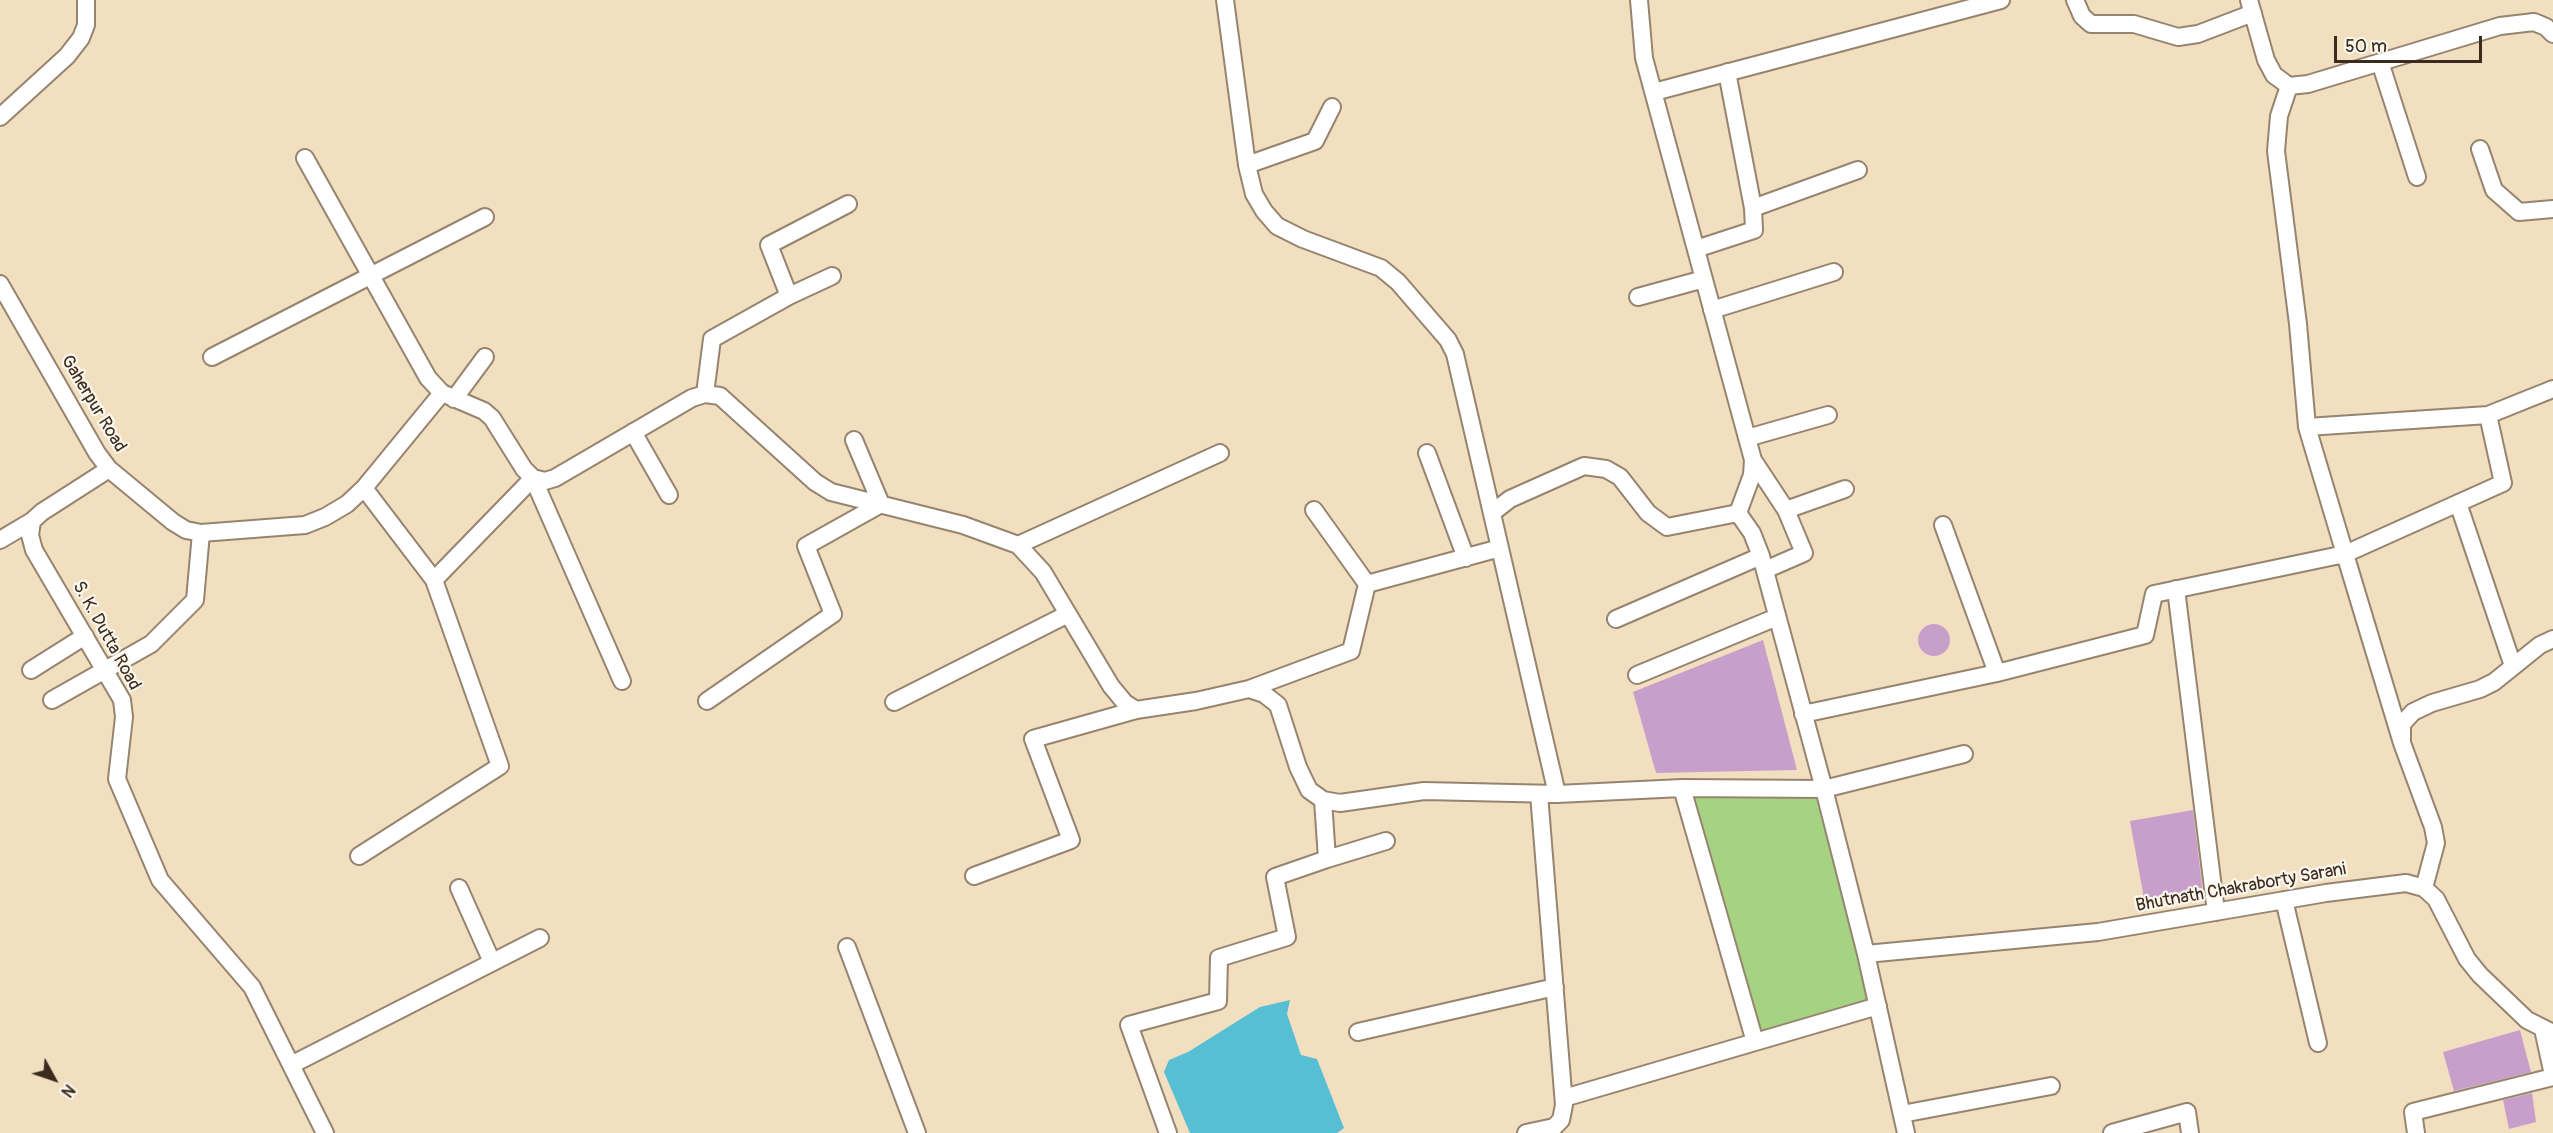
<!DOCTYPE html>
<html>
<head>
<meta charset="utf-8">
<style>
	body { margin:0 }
	#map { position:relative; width:2553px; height:1133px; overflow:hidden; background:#f1dfc0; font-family:Pangolin,sans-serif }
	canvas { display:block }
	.north { position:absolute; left:24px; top:1049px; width:60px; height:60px; -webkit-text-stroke:4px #fbf7ec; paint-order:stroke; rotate:130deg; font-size:16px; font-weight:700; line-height:24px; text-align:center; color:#3b2a1e }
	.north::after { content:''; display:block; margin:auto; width:21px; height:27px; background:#3b2a1e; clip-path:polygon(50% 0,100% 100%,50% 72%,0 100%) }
	.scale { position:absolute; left:2334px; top:36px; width:148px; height:27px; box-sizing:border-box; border:3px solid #3b2a1e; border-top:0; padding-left:8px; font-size:18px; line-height:21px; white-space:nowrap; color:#3b2a1e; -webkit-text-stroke:4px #fbf7ec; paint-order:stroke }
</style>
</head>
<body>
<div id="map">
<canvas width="2553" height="1133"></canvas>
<div class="north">N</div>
<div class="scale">50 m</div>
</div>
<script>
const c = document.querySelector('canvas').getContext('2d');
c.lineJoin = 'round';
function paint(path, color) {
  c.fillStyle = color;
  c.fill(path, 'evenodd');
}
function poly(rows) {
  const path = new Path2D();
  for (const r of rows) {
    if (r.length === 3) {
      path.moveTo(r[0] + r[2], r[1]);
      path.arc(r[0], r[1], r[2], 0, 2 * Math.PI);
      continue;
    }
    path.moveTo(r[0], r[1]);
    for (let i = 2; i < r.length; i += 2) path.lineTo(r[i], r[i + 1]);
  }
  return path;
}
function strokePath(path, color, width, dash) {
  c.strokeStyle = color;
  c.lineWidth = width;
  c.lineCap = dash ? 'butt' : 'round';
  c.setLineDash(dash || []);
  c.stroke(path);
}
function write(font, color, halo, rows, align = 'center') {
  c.font = font + ' Pangolin,sans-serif';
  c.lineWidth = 4.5;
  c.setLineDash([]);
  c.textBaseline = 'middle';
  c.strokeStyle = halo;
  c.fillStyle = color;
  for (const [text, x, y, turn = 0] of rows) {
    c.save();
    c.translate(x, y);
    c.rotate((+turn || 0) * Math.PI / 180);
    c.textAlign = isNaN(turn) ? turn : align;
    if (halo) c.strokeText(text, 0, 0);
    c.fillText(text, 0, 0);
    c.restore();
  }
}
const green = poly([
	[1683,788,1824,789,1878,1006,1755,1042]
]);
const water = poly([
	[1290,1000,1287,1014,1301,1055,1317,1059,1344,1128,1337,1133,1190,1133,1164,1072,1169,1060,1188,1052,1260,1007]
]);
const building = poly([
	[1934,640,16],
	[1763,640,1797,770,1656,773,1633,692],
	[2193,810,2203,894,2145,904,2130,821],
	[2520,1030,2531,1072,2454,1091,2443,1052],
	[2532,1093,2536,1122,2509,1129,2503,1100]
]);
const minor = poly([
	[1225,0,1247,165,1254,194,1264,211,1277,226,1303,239,1381,268,1398,282,1448,340,1455,354,1557,794],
	[1639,0,1644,58,1753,460,1752,475,1738,513,1752,533,1761,556,1824,789,1964,754],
	[2075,0,2082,16,2091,24,2134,24,2178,37,2198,34,2253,13],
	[2249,0,2266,60,2274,75,2289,86,2308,84,2500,26,2534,22,2546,27,2553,34],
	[2380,62,2417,177],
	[1727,72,1753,208],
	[2289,86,2279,116,2276,151,2298,324,2307,427],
	[1654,92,2001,0],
	[0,117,67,56,81,38,86,25,86,0],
	[2480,149,2494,190,2519,212,2553,209],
	[305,158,428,378,442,393,484,411,492,418,524,469,533,478,545,481,555,478,692,398,705,394,720,396,815,482,831,492,963,525,1018,545,1043,572,1111,686,1125,703,1136,710,1196,701,1249,689,1264,694,1278,705,1298,767,1309,790,1323,800,1340,803,1424,791,1557,794,1682,788,1824,789,1866,954,1906,1133],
	[1247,165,1315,141,1332,107],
	[1696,249,1754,230,1753,208,1858,170],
	[0,284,97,453,109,469,173,522,186,530,201,533,305,525,325,517,347,504,364,488,442,393],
	[789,296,832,276],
	[1638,297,1704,279],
	[1712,310,1834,272],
	[212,357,485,217],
	[705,394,712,339,789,296,769,245,848,204],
	[454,399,485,357],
	[633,432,669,495],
	[1747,438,1828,415],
	[1427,453,1466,558],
	[1753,460,1786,510,1804,553,1765,570],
	[109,469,42,512,32,521,30,535,34,550,122,700,124,717,117,779,160,880,252,987,325,1133],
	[2458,503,2513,666],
	[1314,510,1367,584],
	[1786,510,1845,489],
	[1492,513,1510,499,1584,466,1606,469,1620,477,1648,513,1667,527,1738,513],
	[1943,525,1997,673],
	[0,540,32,521],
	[1018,545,1220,453],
	[434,580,533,478,622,681],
	[2176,589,2216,912],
	[1616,619,1761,556],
	[31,670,85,636],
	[1637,675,1777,617],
	[1249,689,1351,651,1367,584,1500,548],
	[52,700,151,644,195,600,201,533],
	[707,701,833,614,806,546,881,504,854,440],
	[894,702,1068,614],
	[1803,714,1997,673,2145,635,2154,594,2345,554,2307,427,2488,415],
	[2402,743,2345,554,2503,483,2488,415,2553,389],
	[1682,788,1755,1042],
	[359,856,500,766,434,580,364,488],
	[1327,859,1386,841],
	[974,876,1071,840,1033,739,1136,710],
	[459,888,492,962],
	[2424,888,2436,843,2433,827,2402,743,2402,724,2413,712,2432,703,2480,689,2494,682,2540,645,2553,639],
	[2284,900,2318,1043],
	[847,947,917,1133],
	[1866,954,2098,932,2326,893,2406,883,2424,888,2436,899,2467,959,2480,975,2527,1020,2553,1033],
	[2543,1029,2553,1075],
	[1358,1032,1555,987],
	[291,1065,540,938],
	[1564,1098,1878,1006],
	[1902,1114,2051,1086],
	[1168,1133,1129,1025,1218,1001,1219,958,1287,937,1275,877,1327,859,1323,800],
	[1526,1133,1554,1127,1561,1120,1564,1105,1539,794],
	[2112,1133,2187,1112,2190,1133],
	[2416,1133,2413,1112,2553,1077]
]);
const streetNames = [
	["Gaherpur Road",93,404,59],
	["S. K. Dutta Road",106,636,61],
	["Bhutnath Chakraborty Sarani",2241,888,-10]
];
paint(green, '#a5d381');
paint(water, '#57bed4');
paint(building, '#c89fca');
strokePath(minor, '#96846f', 20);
strokePath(minor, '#fff', 16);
write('18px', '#3b2a1e', '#fbf7ec', streetNames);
</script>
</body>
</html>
